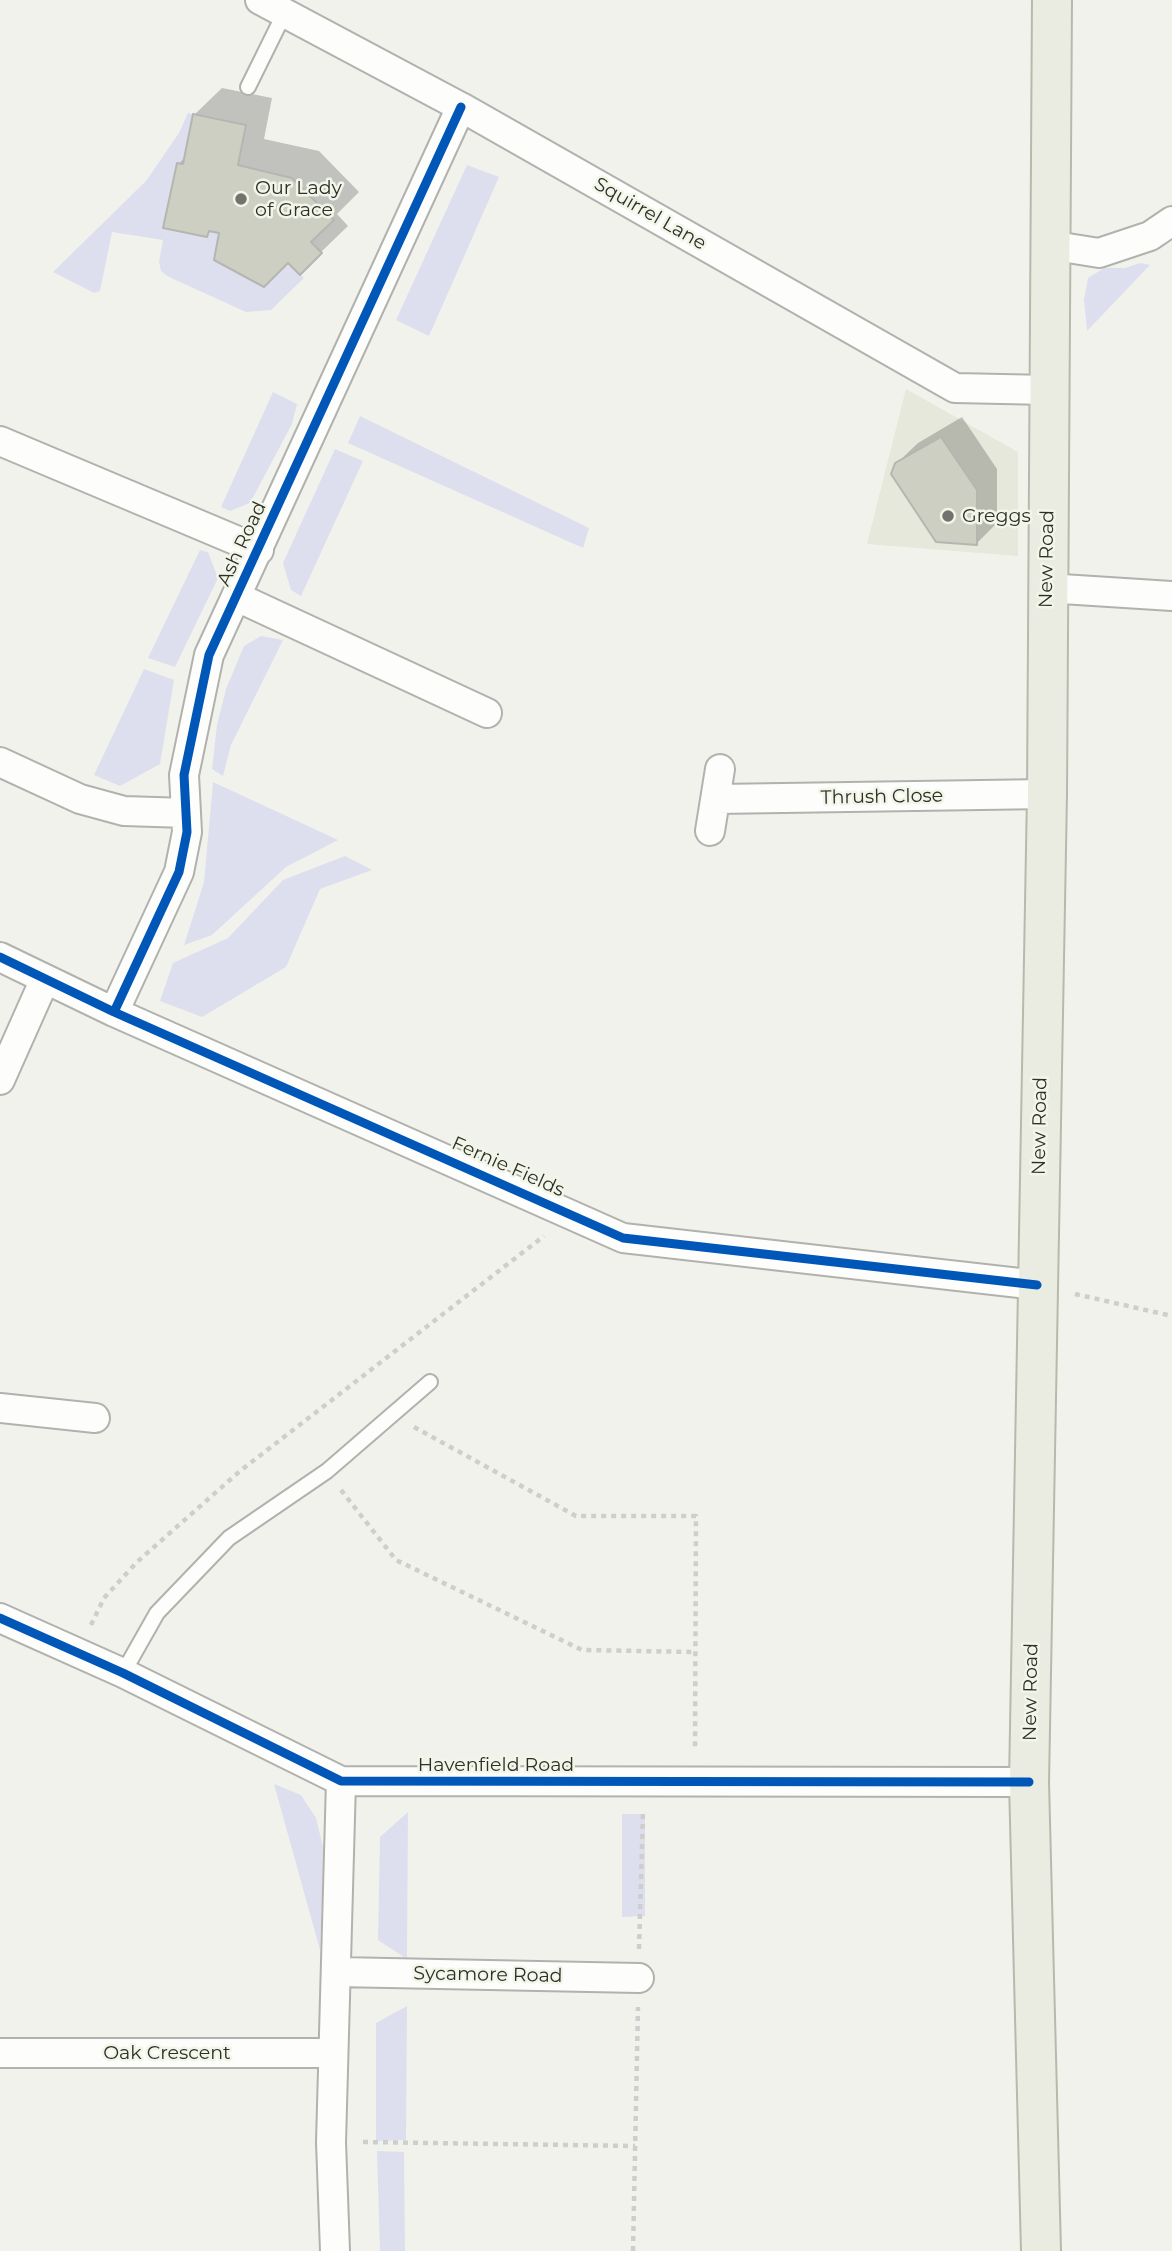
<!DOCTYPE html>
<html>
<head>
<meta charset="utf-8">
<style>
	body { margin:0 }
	canvas { display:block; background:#f1f2ec }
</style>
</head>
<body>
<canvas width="1172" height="2251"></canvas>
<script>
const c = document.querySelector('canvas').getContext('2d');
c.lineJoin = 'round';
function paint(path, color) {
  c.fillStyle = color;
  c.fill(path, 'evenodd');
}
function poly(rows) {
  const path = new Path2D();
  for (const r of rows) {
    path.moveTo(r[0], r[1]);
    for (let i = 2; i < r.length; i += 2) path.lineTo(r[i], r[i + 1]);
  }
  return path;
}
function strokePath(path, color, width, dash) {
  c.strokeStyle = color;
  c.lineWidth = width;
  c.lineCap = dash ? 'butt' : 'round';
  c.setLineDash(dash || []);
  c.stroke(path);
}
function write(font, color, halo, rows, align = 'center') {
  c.font = font + ' Montserrat,sans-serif';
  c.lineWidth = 5;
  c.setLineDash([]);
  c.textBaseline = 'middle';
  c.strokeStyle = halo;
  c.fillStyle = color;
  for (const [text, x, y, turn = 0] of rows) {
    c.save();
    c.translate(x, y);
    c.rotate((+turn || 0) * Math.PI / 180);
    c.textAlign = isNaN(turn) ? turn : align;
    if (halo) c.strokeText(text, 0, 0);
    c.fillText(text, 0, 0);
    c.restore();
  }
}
const built = poly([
	[906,389,1018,452,1018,556,867,544]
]);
const green = poly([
	[188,113,193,114,183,164,177,164,163,228,207,237,209,231,219,233,214,260,264,287,288,263,304,278,271,310,246,312,169,277,161,271,159,262,163,240,112,232,100,291,94,293,53,272,146,181,179,133],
	[467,165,499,177,429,336,396,320],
	[1140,263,1150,265,1087,331,1084,300,1088,278,1104,268,1125,268],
	[273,392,297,404,292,424,250,503,230,511,221,507],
	[360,416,589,528,583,548,348,443],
	[335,449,363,461,301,596,291,590,283,563],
	[200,550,208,552,218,578,175,667,148,658],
	[261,636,283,640,231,745,223,776,212,769,217,725,226,689,244,646],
	[144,669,174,680,160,764,120,786,94,775],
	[213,782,338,840,286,867,212,935,184,945,204,882],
	[345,856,372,870,320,889,286,967,202,1017,160,1001,173,963,228,938,283,880],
	[274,1784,301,1795,316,1818,324,1851,320,1950],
	[408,1812,407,1959,378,1940,380,1837],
	[622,1814,645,1814,645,1916,622,1917],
	[407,2006,406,2140,376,2141,376,2023],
	[377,2151,404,2152,405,2251,380,2251]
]);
const shadow = poly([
	[222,88,272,98,264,139,319,151,359,192,337,214,348,226,321,252,288,260,221,232,212,230,207,235,179,164,186,156,195,114],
	[962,417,997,469,997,523,977,543,896,464,918,443]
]);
const building = poly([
	[193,114,246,125,238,165,292,178,334,220,311,242,322,253,300,275,288,263,264,287,214,260,219,233,209,231,207,237,163,228,177,163,183,164,193,114],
	[941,437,977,490,977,545,936,542,891,474,895,463,941,437]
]);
const path = poly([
	[1075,1294,1172,1316],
	[414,1427,576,1516,696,1516,695,1749],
	[341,1490,396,1560,582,1650,695,1652],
	[91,1625,104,1598,137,1562,240,1471,544,1236],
	[639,1949,643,1811],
	[363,2142,635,2146],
	[633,2251,638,2007]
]);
const service = poly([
	[248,87,285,12],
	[123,1673,157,1613,229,1538,327,1471,430,1382]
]);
const minor = poly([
	[260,0,461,107,955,388,1049,390],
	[1049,245,1099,253,1150,236,1172,221],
	[0,441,259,550],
	[1046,588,1172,596],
	[237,597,487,713],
	[0,762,80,799,124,811,186,813],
	[717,799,1047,794],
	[710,831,720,769],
	[0,957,114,1012,623,1238,1037,1285],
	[114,1012,179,872,187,832,184,775,209,655,461,107],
	[0,1080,45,979],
	[0,1408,95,1418],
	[0,1618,123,1673,341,1781,1029,1782],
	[338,1972,639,1978],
	[0,2053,333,2053],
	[335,2251,331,2142,341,1781]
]);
const trunk = poly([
	[1041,2251,1029,1782,1047,794,1052,0]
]);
const cycleway = poly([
	[0,957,114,1012,623,1238,1037,1285],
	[114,1012,179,872,187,832,184,775,209,655,461,107],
	[0,1618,123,1673,341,1781,1029,1782]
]);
const markers = [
	[241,199,7,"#72736e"],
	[948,516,7,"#72736e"]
];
const poiNames = [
	["Our Lady",255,188],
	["of Grace",255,210],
	["Greggs",962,516]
];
const streetNames = [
	["Squirrel Lane",650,214,30],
	["Ash Road",242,544,-65],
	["New Road",1047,559,-89],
	["Thrush Close",882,797,-1],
	["New Road",1040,1126,-89],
	["Fernie Fields",508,1167,24],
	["New Road",1031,1692,-89],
	["Havenfield Road",496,1765],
	["Sycamore Road",488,1975,1],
	["Oak Crescent",167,2053]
];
paint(built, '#e5e8db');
paint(green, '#dddfef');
paint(shadow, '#0003');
paint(building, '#cdcfc3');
strokePath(building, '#b5b6b1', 2);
strokePath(service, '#b1b2ad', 18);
strokePath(minor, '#b1b2ad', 32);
strokePath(trunk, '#b7baab', 42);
strokePath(path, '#cecfcd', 4.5, [5, 5]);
strokePath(service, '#fdfdfc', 14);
strokePath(minor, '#fdfdfc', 28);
strokePath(trunk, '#eaece2', 38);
strokePath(cycleway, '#0057b8', 9);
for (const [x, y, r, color] of markers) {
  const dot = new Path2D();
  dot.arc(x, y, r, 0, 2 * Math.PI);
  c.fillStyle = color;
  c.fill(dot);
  strokePath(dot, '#f2f6e8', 2.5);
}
write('19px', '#2e2f2a', '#f2f6e8', poiNames, 'left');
write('19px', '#2e2f2a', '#f2f6e8', streetNames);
</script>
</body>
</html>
